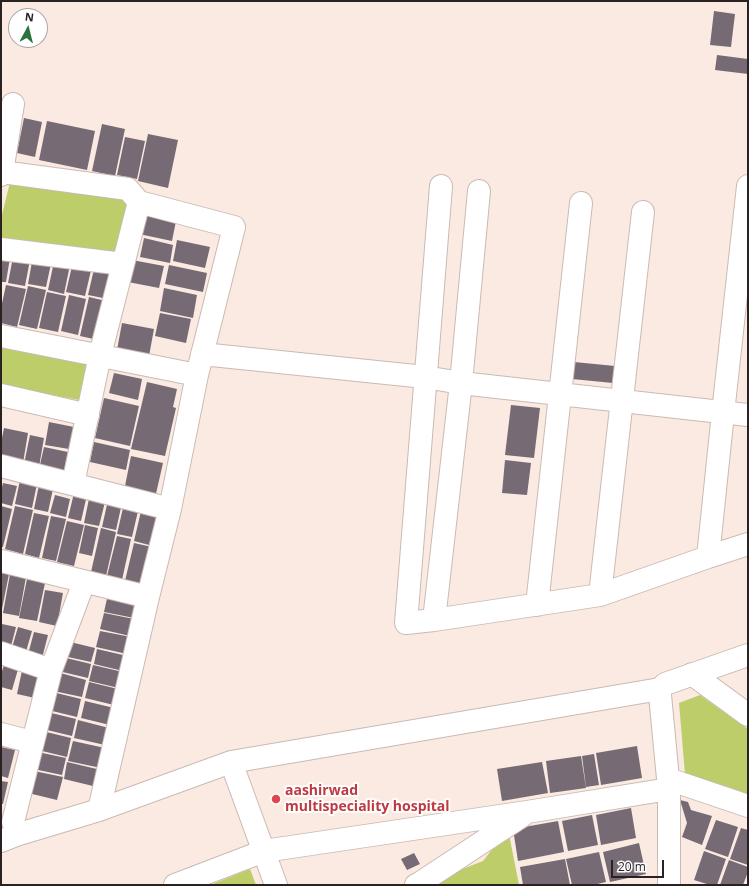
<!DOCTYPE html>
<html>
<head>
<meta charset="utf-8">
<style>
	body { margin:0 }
	#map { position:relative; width:749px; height:886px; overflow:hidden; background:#fbeae2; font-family:"Open Sans",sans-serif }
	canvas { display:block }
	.frame { position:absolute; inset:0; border:2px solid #292220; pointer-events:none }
	.north { position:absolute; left:8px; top:8px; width:40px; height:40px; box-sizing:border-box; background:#fff; border:1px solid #a9a7a6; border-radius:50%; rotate:7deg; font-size:11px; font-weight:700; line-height:16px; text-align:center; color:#292220 }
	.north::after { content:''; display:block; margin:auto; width:14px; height:18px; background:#2b723f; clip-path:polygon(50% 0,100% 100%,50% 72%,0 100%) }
	.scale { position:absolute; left:611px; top:860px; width:53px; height:18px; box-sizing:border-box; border:2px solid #292220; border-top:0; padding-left:5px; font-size:12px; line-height:14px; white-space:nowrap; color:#292220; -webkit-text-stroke:3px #fff; paint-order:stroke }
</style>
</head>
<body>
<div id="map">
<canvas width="749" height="886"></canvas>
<div class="frame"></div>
<div class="north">N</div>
<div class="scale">20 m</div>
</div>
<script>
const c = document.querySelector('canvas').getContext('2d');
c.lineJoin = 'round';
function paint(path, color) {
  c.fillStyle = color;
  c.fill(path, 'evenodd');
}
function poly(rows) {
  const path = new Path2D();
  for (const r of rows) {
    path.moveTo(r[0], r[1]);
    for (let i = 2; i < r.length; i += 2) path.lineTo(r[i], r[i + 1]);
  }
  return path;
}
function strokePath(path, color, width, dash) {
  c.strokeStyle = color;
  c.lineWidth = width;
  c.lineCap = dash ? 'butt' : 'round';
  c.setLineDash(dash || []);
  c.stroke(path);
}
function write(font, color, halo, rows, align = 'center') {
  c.font = font + ' "Open Sans",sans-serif';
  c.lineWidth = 4;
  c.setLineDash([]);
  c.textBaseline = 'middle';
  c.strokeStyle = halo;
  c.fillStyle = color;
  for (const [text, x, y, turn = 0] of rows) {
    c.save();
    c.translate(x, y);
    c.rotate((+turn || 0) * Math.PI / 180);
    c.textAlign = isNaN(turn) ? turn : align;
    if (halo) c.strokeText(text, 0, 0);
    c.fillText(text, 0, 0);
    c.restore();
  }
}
const green = poly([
	[11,178,129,198,117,258,1,242,1,219],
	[1,344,89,363,79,400,1,385],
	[700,695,748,729,748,804,686,786,679,703],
	[508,829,519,885,430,885,432,881,483,861],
	[250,869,256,885,210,885]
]);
const building = poly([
	[714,11,735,14,731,47,710,45],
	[717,55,748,59,748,74,715,70],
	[24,118,42,122,35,157,17,153],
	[47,121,95,131,87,170,39,160],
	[102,124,125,129,115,176,92,171],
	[148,134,178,140,168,188,138,181],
	[125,137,145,141,137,179,117,175],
	[144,210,177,216,172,241,139,234],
	[144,238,173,245,170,263,140,257],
	[177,240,210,247,205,268,173,261],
	[33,256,52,259,46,287,28,284],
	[1,257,10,258,6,282,1,282],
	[13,257,30,260,25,286,8,283],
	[55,257,71,260,64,294,48,290],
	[132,260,164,266,159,288,128,282],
	[73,262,92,266,85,296,66,292],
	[95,265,114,270,108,299,88,295],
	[169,265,207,273,203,292,165,284],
	[6,285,26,289,17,327,1,323,1,308],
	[28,286,46,290,37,329,19,325],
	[164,288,197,295,193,318,160,311],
	[47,292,66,296,58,332,39,328],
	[69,295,86,299,78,335,61,331],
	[89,297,106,301,98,340,80,336],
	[160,313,191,319,186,343,155,336],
	[122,323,154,329,149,356,117,350],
	[574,362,615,366,613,383,572,379],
	[114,373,142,379,138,400,109,393],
	[147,382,177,389,173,407,176,408,165,456,131,449],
	[104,398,139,406,130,446,95,438],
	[511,405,540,408,534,458,505,455],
	[49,422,74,427,69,449,45,445],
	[4,428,28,433,23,463,1,459,1,443],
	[30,435,44,438,39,467,24,464],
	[94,442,130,450,126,470,90,462],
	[44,447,68,452,64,474,39,469],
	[131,456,163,463,155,498,124,491],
	[505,460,531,463,527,495,502,493],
	[20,480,37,484,32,508,15,504],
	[3,483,17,486,12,506,1,503,1,491],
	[39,485,53,489,48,512,34,509],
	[74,493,87,495,81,521,68,518],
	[90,494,106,498,99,526,84,523],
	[55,495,70,499,66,517,50,513],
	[108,500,122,503,116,530,102,527],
	[1,506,12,509,3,547,1,547],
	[15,506,33,510,23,554,5,549],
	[142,507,161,512,153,546,134,541],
	[123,508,138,511,132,537,117,534],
	[34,513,49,516,39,558,25,554],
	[51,516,66,519,56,561,42,558],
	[67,521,84,525,74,566,57,562],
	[85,525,98,528,92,556,79,553],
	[101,528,116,532,106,576,91,572],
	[117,536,131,539,122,580,107,576],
	[134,543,152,547,142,589,124,585],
	[1,573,9,574,2,609,1,609],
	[10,574,26,577,19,616,3,613],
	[27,579,45,583,37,621,19,618],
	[45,590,63,593,57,626,39,622],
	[108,594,138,601,134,618,104,612],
	[104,613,134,619,130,636,100,629],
	[2,624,16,627,10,650,1,647,1,628],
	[18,627,32,631,25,655,11,651],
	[100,631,131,637,127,654,96,647],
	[34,632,48,635,41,662,27,658],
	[62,640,95,648,91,662,59,655],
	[97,649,127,656,123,671,94,664],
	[58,656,91,664,88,678,54,670],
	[5,662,19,666,12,690,1,687,1,674],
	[93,665,123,672,119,688,89,681],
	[23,666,41,670,35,698,17,694],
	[53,671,86,680,82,697,49,690],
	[89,682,118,689,114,705,85,698],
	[48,691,81,699,77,717,44,709],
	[85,701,114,708,110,725,81,718],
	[43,711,76,719,72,736,39,728],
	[78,720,109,728,105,745,74,738],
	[38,730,71,738,67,757,34,749],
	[73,741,105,748,101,768,68,761],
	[637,746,642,778,601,785,596,753],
	[1,747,15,750,8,778,1,776],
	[33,751,66,758,62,775,29,768],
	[594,754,599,785,586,787,582,756],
	[581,756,586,788,550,793,546,761],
	[67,762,101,770,97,787,64,779],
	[542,762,548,793,502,801,497,769],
	[29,770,63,777,57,800,24,792],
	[1,781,8,782,3,804,1,804],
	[680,800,688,802,691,810,712,816,702,845,682,837,687,823],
	[631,808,636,838,601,845,596,815],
	[592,815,598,845,568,851,562,821],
	[716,820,738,827,728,857,705,849],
	[558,821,564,852,518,861,513,829],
	[741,828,748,830,748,865,730,859],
	[639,843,646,874,610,882,603,852],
	[704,851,726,859,717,885,710,885,694,880],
	[599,852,606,882,593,885,572,885,566,859],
	[414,853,420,864,407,870,401,859],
	[565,859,570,885,523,885,520,867],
	[729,860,748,867,748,872,743,885,720,885]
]);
const minor = poly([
	[2,172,13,104],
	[1,175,2,172,128,189,139,202,234,227,197,375,170,509,148,597,99,810],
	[441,186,406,623,434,620,600,595,708,557,748,544],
	[1,249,123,264],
	[1,336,197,375],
	[202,354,425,377,461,383,748,415],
	[1,395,88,415],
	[1,466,170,509],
	[73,484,100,355,139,202],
	[708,557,723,413,748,186],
	[1,561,148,597],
	[600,595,643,212],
	[537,605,581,203],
	[434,620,461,383,479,191],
	[1,653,51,670,13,822],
	[51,670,84,582],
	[692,674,748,715],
	[1,734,32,742],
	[231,762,276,885],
	[668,779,748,806],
	[1,841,16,835,99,810,231,762,660,689],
	[175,885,264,851,527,812,669,789],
	[416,885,420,883,522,816],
	[669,885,669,789,660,695,660,689,665,684,748,655]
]);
const markers = [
	[276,799,5,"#e0444e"]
];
const healthNames = [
	["aashirwad",285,791],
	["multispeciality hospital",285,807]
];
paint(green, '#bccd6a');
paint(building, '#766a74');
strokePath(minor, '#cabab3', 24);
strokePath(minor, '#fff', 22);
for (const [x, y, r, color] of markers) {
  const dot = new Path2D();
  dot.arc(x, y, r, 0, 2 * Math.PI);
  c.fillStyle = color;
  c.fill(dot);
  strokePath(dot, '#fff', 1.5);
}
write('bold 14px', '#be3a42', '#fff', healthNames, 'left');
</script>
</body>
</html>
